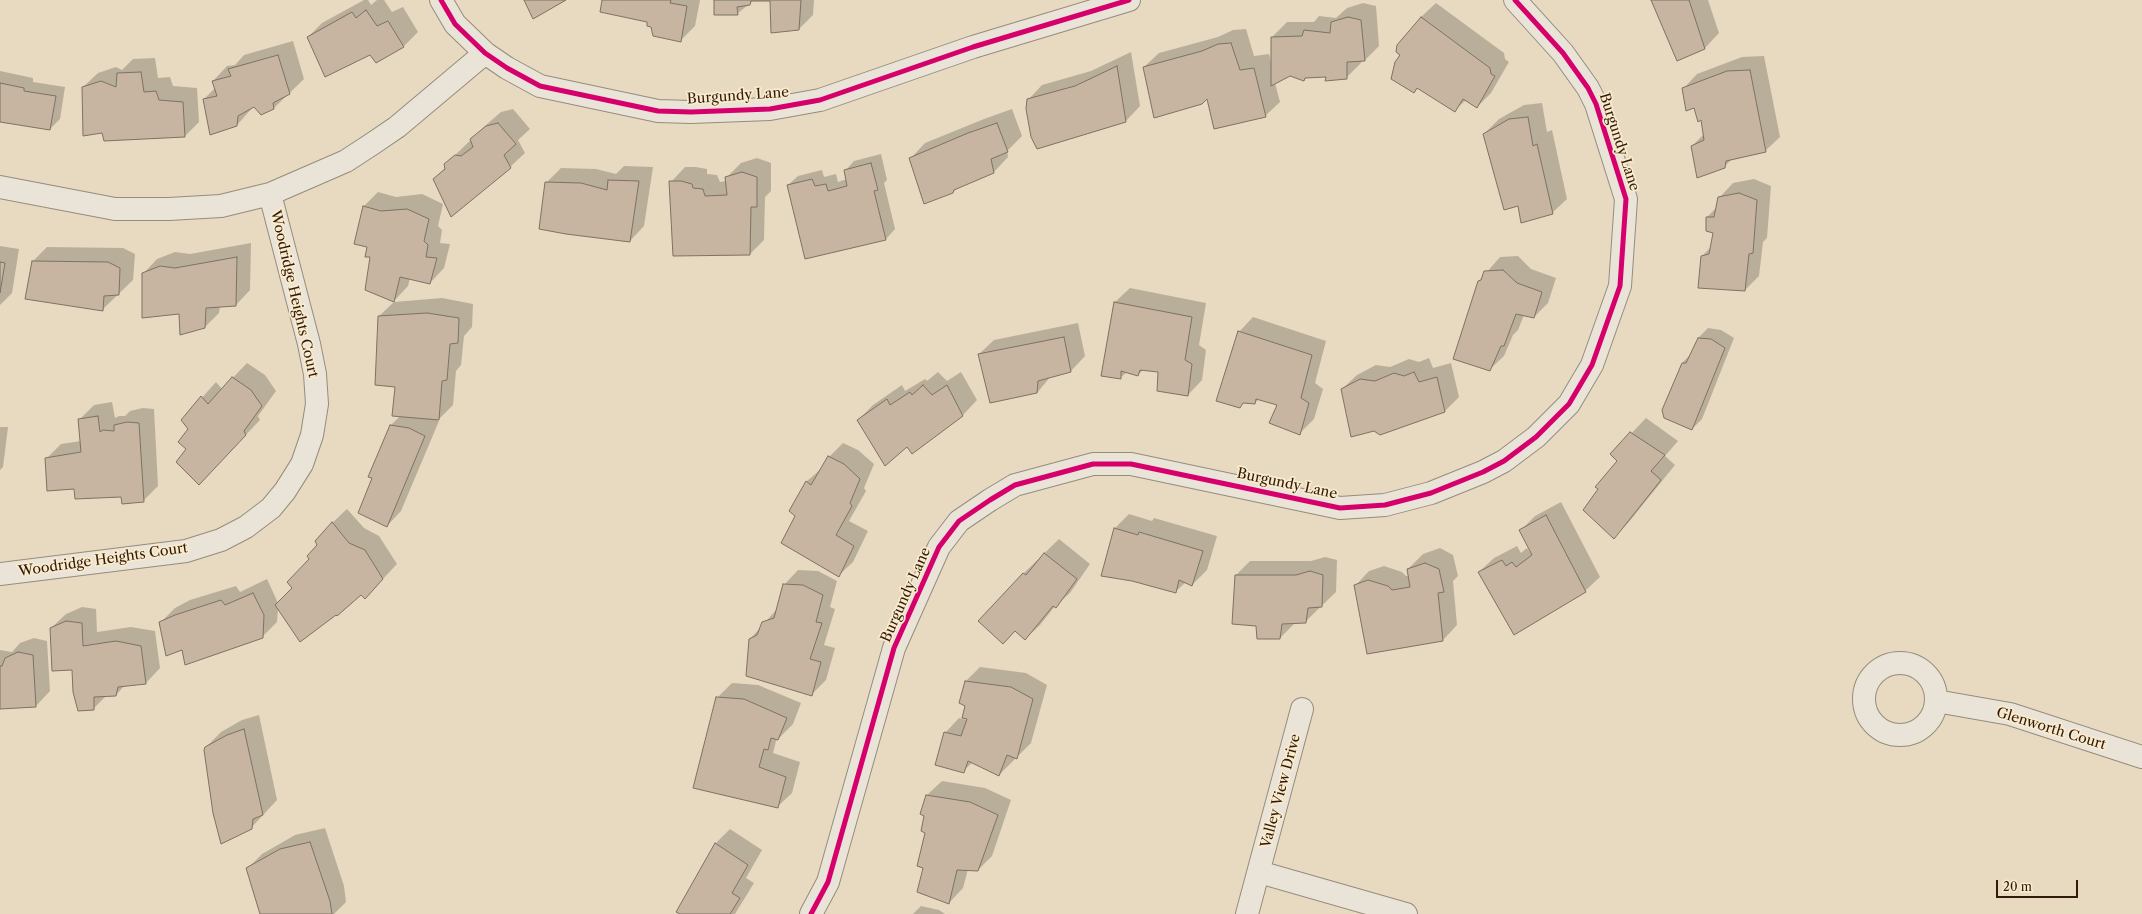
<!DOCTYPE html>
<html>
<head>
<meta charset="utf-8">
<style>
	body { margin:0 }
	#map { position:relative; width:2142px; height:914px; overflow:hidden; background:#e7dac0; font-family:"Libre Caslon Text",serif }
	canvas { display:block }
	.scale { position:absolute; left:1996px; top:880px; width:82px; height:18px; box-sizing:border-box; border:2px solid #311a0c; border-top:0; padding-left:5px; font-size:12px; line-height:14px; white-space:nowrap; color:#311a0c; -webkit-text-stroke:3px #f9ebcc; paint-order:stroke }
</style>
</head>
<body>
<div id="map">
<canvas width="2142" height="914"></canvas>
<div class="scale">20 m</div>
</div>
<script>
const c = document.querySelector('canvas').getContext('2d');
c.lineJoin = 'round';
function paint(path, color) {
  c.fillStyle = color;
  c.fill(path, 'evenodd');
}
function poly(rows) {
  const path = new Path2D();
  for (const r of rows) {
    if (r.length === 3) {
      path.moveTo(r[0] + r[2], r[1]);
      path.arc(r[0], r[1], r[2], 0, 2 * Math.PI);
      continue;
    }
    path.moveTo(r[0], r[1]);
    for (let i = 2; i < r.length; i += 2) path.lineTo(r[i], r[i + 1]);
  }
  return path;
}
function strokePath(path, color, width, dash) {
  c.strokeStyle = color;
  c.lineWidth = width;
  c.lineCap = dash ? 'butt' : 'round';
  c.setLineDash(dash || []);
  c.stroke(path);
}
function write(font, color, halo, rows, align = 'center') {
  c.font = font + ' "Libre Caslon Text",serif';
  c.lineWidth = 3.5;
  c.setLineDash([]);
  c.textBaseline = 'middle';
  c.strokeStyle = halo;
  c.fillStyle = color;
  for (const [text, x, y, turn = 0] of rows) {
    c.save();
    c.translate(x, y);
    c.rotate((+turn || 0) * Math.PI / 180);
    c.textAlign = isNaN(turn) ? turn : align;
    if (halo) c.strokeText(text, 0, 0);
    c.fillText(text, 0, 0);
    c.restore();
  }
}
const shadow = poly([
	[364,0,368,0,371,5,377,0,384,0,392,12,403,7,418,32,404,46,370,54,308,37,322,23],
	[603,0,700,0,695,26,681,40,652,26,649,21],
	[715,0,754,0,737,14],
	[761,0,814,0,813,15,799,29,771,0],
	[1652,0,1708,0,1719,33,1705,48],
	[1363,3,1376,6,1379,46,1365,60,1361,61,1361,63,1346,78,1307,76,1304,80,1290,75,1275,83,1280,102,1265,116,1207,97,1144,67,1159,53,1218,37,1233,30,1246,29,1254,56,1269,54,1272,66,1272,37,1287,22,1314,22,1319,16,1336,18,1347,8],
	[1436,3,1504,53,1505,59,1509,62,1491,93,1477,107,1466,100,1455,110,1418,88,1414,92,1402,54,1421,17],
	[293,41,304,79,274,108,254,106,237,125,204,99,215,88,213,81,227,66,235,65,244,55],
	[1131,52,1140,106,1126,121,1033,142,1028,100,1042,85,1091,71],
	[1764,56,1780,137,1765,151,1733,158,1724,167,1692,146,1704,134,1702,119,1683,89,1697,74,1742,57],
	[155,58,158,78,170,77,173,86,197,88,199,122,185,136,102,132,83,87,98,73,116,67,122,70,133,59],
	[0,71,33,78,33,82,65,87,60,119,50,129,0,121],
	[1542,103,1547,132,1552,130,1567,199,1552,213,1484,134,1499,119,1524,105],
	[513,109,530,129,518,140,525,153,510,167,434,179,446,167,445,165,486,125,501,112],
	[1012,109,1022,136,1007,151,1008,157,994,172,958,187,953,192,911,158,925,143,984,119],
	[881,154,887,180,884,183,895,229,886,239,788,185,798,176,822,170,824,177,836,174,838,182,847,179,845,171,854,161],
	[757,158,771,163,771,191,765,197,764,240,750,254,671,182,685,167,696,167,707,169,707,174,717,175,720,182,726,181,726,178,741,163],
	[624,166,653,167,644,226,630,241,546,183,561,168,596,169,616,174],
	[1754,179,1771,186,1767,238,1763,242,1759,276,1745,290,1702,256,1711,247,1714,232,1707,230,1707,217,1716,208,1719,198,1733,183],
	[378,192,396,197,422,194,443,204,438,226,442,230,440,243,450,244,444,268,430,283,410,278,408,286,394,301,368,246,363,207],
	[251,243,250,290,236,305,220,306,219,313,205,327,180,313,143,274,157,259,175,252,190,254],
	[0,246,19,249,12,293,0,305],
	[47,247,123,248,135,254,133,280,102,310,33,261],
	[1518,256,1531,269,1556,278,1548,303,1534,317,1524,315,1518,330,1513,335,1504,356,1489,370,1479,281,1500,257],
	[1130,288,1206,303,1199,345,1206,350,1202,380,1188,395,1159,371,1144,369,1138,375,1127,372,1120,378,1115,302],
	[442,298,473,304,472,327,464,336,461,365,456,371,453,405,437,421,439,421,401,511,387,526,373,477,390,426,400,416,397,386,379,316,394,302],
	[1253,317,1326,341,1315,383,1323,389,1314,419,1300,433,1278,405,1259,399,1255,403,1239,332],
	[1078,323,1085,356,1071,371,1051,376,1037,393,979,354,994,340],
	[1708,328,1721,330,1734,338,1702,419,1692,429,1682,363,1690,355,1698,338],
	[1429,358,1433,368,1451,363,1459,397,1444,412,1342,389,1357,375,1376,365,1390,367,1409,359,1419,362],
	[247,363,265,375,276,391,258,416,260,420,213,469,188,449,189,429,182,420,216,382,222,389],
	[938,372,947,381,961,372,977,400,963,415,913,452,908,446,858,420,873,405,902,385,905,391,925,379,927,381],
	[112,402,115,418,119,416,125,416,130,411,143,408,154,409,158,486,143,501,75,488,46,459,61,444,81,441,79,420,94,405],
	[1646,418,1678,441,1665,456,1675,465,1628,523,1614,537,1618,462,1612,454],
	[0,427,8,427,3,467,0,470],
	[843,443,858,450,874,464,864,488,866,491,849,521,868,531,853,562,838,576,797,516,806,482,822,468,829,457],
	[1561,502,1600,577,1585,591,1479,572,1494,558,1517,546,1521,553,1527,548,1532,555,1521,530,1535,516],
	[347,509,364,528,379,536,397,564,365,598,361,594,278,608,277,622,262,637,183,648,160,623,175,608,190,600,236,586,240,592,267,579,278,603,293,588,332,523],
	[1129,514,1152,521,1154,518,1217,536,1207,570,1192,585,1186,582,1175,592,1115,528],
	[1059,539,1090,564,1070,593,1055,606,1040,625,1025,639,1016,630,979,620,1024,573],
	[1440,548,1453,555,1458,576,1453,581,1457,625,1443,640,1355,586,1369,571,1384,566,1402,572,1406,576,1409,576,1408,569,1423,554],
	[1325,557,1337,560,1336,592,1305,622,1295,623,1280,638,1236,575,1250,561,1311,561],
	[798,570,818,571,837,581,830,607,835,609,824,645,835,648,826,680,811,695,750,639,778,608,784,585],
	[82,607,96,609,97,632,131,627,155,631,160,668,146,683,125,685,116,695,107,695,93,709,51,628,66,614],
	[34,638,47,641,50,691,36,706,0,708,0,650,12,652,20,643],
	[980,667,1026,673,1047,685,1031,743,999,775,973,762,963,771,945,733,959,718,970,721,966,681],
	[732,683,758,685,801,703,793,724,776,741,773,753,800,762,792,793,777,807,717,698],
	[259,715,277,800,251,828,206,747,221,732,242,720],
	[942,781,985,788,1011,800,992,856,978,870,968,869,963,888,949,903,925,867,925,815,921,814,927,795],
	[325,828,344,886,346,902,334,914,261,914,247,869,262,854,295,835],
	[730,829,762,850,746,878,754,883,735,914,682,914,678,912,716,843],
	[921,906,939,910,945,914,913,914]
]);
const building = poly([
	[524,0,566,0,533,19,524,0],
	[602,0,671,0,670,3,687,6,681,42,653,36,651,27,647,26,647,22,600,12,602,0],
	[714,0,801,0,799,30,771,33,770,1,751,1,750,5,737,7,738,15,714,15,714,0],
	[1651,0,1689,0,1705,49,1677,61,1651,0],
	[366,10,377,26,388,21,404,47,376,63,370,55,325,77,307,37,352,12,356,18,366,10],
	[1348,17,1361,20,1365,61,1347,62,1347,79,1325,81,1326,77,1305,78,1304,81,1290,76,1271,86,1271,37,1302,36,1304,30,1330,33,1331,22,1348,17],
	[1421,17,1490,68,1491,74,1495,76,1477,108,1463,99,1455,112,1417,88,1414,93,1391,79,1395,62,1400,55,1396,52,1397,45,1421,17],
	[1231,43,1240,70,1254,68,1266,117,1214,129,1207,99,1202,104,1154,118,1143,67,1202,51,1218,44,1231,43],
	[278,55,290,94,273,103,274,109,261,115,254,107,238,116,237,126,210,135,203,99,217,96,212,81,231,76,228,69,278,55],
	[1117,66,1126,122,1037,149,1031,137,1026,109,1027,99,1075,86,1117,66],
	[1750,70,1766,152,1726,161,1725,168,1697,178,1691,146,1704,140,1701,120,1698,122,1694,108,1686,111,1682,88,1727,71,1750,70],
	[141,72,144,92,156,91,159,100,183,102,185,137,104,141,102,133,83,136,82,87,101,81,116,87,117,73,141,72],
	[0,83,24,88,24,91,56,96,50,130,0,122,0,83],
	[1528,117,1533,146,1537,144,1553,214,1521,223,1518,206,1504,210,1483,134,1509,119,1528,117],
	[498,123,516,144,504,155,511,168,451,217,433,179,445,169,444,164,455,155,461,156,473,147,470,139,486,126,498,123],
	[997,123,1008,152,991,159,994,173,954,190,953,193,924,204,909,158,968,133,997,123],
	[871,163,878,190,874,191,886,240,805,259,787,185,812,179,815,186,826,184,828,191,847,186,844,170,871,163],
	[742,172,757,177,757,207,751,207,750,255,673,256,669,181,681,181,692,184,693,188,703,189,705,196,727,195,725,177,742,172],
	[608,180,639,181,630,242,566,234,539,229,545,182,581,183,607,190,608,180],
	[1739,193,1757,200,1753,253,1749,254,1745,291,1698,288,1701,256,1709,254,1713,233,1706,231,1706,217,1714,217,1718,197,1739,193],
	[363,206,381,211,407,209,429,219,424,241,428,245,426,257,437,258,430,284,400,277,394,302,365,290,370,257,365,257,367,247,354,244,363,206],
	[237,257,236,306,206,308,205,328,180,335,179,314,142,318,142,273,160,266,175,268,237,257],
	[32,261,108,262,120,268,119,295,104,296,103,311,25,299,32,261],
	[0,262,5,263,0,293,0,262],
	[1503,270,1517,283,1542,292,1534,318,1516,314,1504,346,1501,346,1490,371,1453,359,1478,281,1481,280,1484,271,1503,270],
	[1114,302,1192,317,1185,360,1192,364,1188,396,1157,391,1158,372,1140,370,1138,376,1121,371,1121,379,1101,376,1114,302],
	[427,313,459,318,458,343,450,344,447,380,442,381,439,420,392,416,395,387,375,385,378,316,427,313],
	[1238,331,1312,355,1301,398,1309,403,1300,435,1269,423,1277,405,1256,399,1255,404,1243,403,1240,408,1216,401,1238,331],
	[1064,337,1071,372,1038,381,1037,393,990,403,978,354,1064,337],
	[1698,338,1711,339,1725,348,1692,430,1664,418,1662,410,1682,363,1686,363,1698,338],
	[1414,372,1419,382,1437,377,1445,412,1380,435,1374,431,1351,437,1341,389,1360,379,1375,381,1394,373,1404,376,1414,372],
	[232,377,251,390,262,406,244,431,246,435,199,485,176,462,186,449,178,442,188,429,181,420,201,396,208,404,232,377],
	[923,385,932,395,947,385,963,416,912,454,907,447,885,466,857,420,887,399,890,405,910,392,912,395,923,385],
	[98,416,100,432,103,430,114,431,114,425,127,422,139,423,144,502,122,504,121,497,75,499,74,489,47,491,45,458,81,452,78,419,98,416],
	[390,425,409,428,425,436,387,527,358,513,372,478,368,477,390,425],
	[1630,432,1665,455,1651,471,1661,480,1614,539,1583,510,1598,489,1595,487,1617,461,1610,454,1630,432],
	[828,456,844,464,860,479,850,503,852,506,836,535,854,546,839,577,781,543,795,516,789,511,806,481,811,485,828,456],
	[1546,515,1586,592,1514,635,1478,572,1502,560,1506,566,1512,562,1516,567,1532,555,1519,530,1546,515],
	[332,522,349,543,365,550,383,579,365,599,361,595,337,616,336,615,300,642,275,605,292,588,287,582,309,559,307,556,317,545,315,541,332,522],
	[1114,528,1138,535,1139,532,1203,551,1192,586,1179,580,1176,593,1132,581,1101,576,1114,528],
	[1044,553,1077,579,1056,608,1053,606,1025,640,1015,631,1003,644,978,621,1023,573,1026,575,1044,553],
	[1425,563,1439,569,1444,592,1438,593,1443,641,1367,654,1354,585,1368,580,1388,586,1392,590,1410,587,1407,569,1425,563],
	[1310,571,1323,575,1322,607,1308,608,1306,623,1282,624,1280,639,1257,639,1256,626,1232,624,1235,575,1296,575,1310,571],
	[783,584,803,585,823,595,816,622,822,623,810,659,821,662,812,696,746,676,749,639,757,635,762,622,774,618,783,584],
	[253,593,264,615,263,638,185,665,182,650,166,656,159,622,175,615,221,600,225,605,253,593],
	[66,621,82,623,83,646,116,641,141,646,146,684,118,687,116,696,94,697,94,710,78,711,73,692,72,670,52,671,50,628,66,621],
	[18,652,33,655,36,707,0,709,0,666,2,666,5,658,18,652],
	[965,681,1011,687,1033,699,1017,759,1007,755,999,776,968,761,964,773,935,765,944,732,961,736,967,719,962,718,965,706,959,703,965,681],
	[716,697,744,699,787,718,778,740,771,738,768,750,764,749,759,767,786,777,778,808,693,788,716,697],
	[244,729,263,815,253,819,252,829,221,844,213,813,204,750,205,747,227,735,244,729],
	[926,795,970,802,998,815,978,871,957,870,949,904,917,892,923,868,917,866,925,833,921,831,924,816,920,814,926,795],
	[310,842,330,901,332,914,260,914,246,868,280,849,310,842],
	[715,843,748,865,732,893,740,898,730,914,680,914,676,912,715,843]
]);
const minor = poly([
	[441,0,455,24,485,53,507,68,540,86,658,111,691,112,770,109,820,100,973,47,1129,0],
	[0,187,115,209,169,209,221,206,270,194,346,161,372,144,397,127,485,53],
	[0,574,186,551,221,540,246,527,271,508,285,491,302,464,312,435,317,404,315,374,309,344,270,194],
	[1900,699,36],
	[1936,701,2010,714,2142,757],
	[1259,872,1406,914],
	[811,914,828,882,894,648,939,547,959,521,990,500,1015,485,1093,464,1131,464,1340,508,1385,505,1431,493,1483,472,1504,461,1536,437,1569,404,1592,365,1620,286,1626,199,1596,104,1588,88,1563,53,1515,0],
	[1247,914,1302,709]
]);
const cycleway = poly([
	[441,0,455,24,485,53,507,68,540,86,658,111,691,112,770,109,820,100,973,47,1129,0],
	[811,914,828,882,894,648,939,547,959,521,990,500,1015,485,1093,464,1131,464,1340,508,1385,505,1431,493,1483,472,1504,461,1536,437,1569,404,1592,365,1620,286,1626,199,1596,104,1588,88,1563,53,1515,0]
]);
const streetNames = [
	["Burgundy Lane",738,96,-4],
	["Burgundy Lane",1619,142,72],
	["Woodridge Heights Court",294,294,77],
	["Burgundy Lane",1287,484,12],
	["Woodridge Heights Court",103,560,-8],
	["Burgundy Lane",906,595,-66],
	["Glenworth Court",2051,729,17],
	["Valley View Drive",1281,791,-75]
];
paint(shadow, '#0003');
paint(building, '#c7b4a1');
strokePath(building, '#7c7264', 1);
strokePath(minor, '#968c7c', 24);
strokePath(minor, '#eae3d7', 22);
strokePath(cycleway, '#d6006c', 5);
write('14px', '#311a0c', '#f9ebcc', streetNames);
</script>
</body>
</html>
